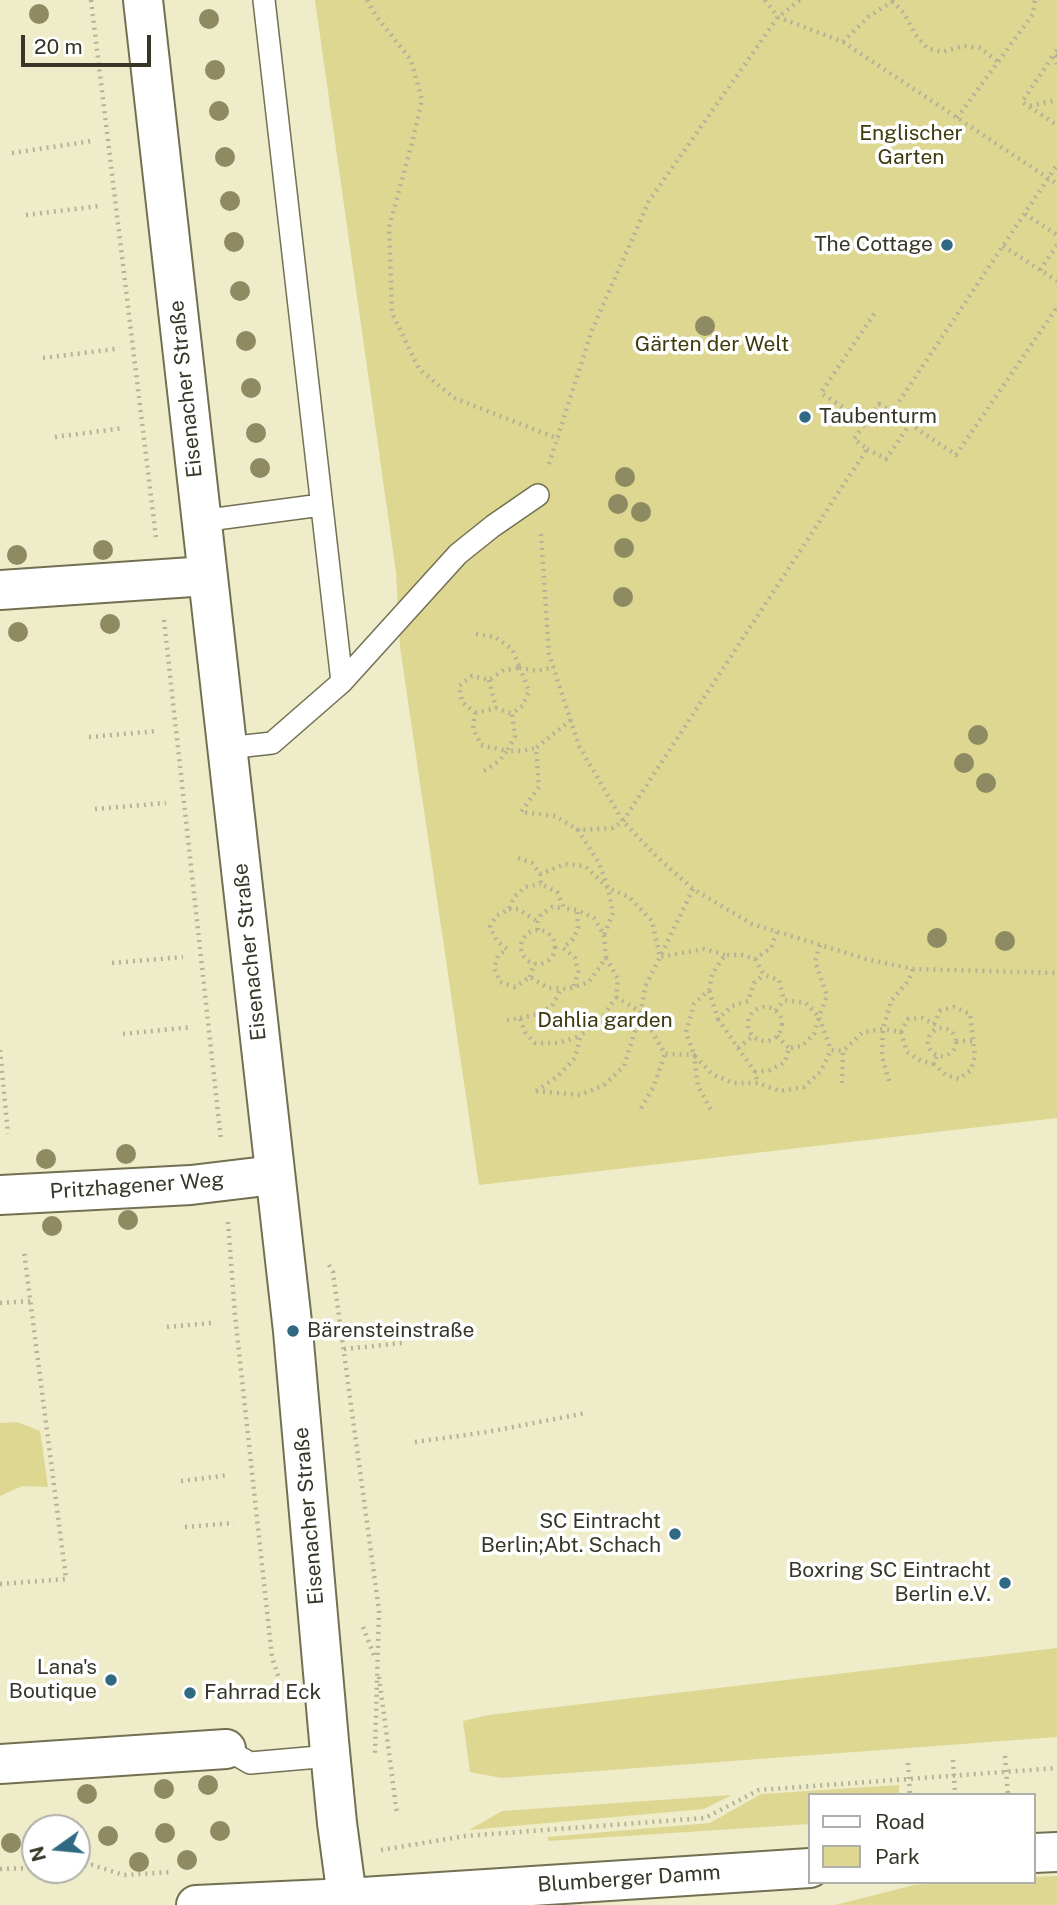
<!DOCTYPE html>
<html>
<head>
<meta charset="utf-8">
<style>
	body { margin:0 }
	#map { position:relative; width:1057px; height:1905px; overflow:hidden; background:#efecca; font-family:"Public Sans",sans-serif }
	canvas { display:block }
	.legend { position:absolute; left:808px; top:1793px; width:228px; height:91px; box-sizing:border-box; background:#fff; border:2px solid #afafa9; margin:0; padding:9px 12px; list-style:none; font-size:21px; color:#373628 }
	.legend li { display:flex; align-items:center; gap:14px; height:35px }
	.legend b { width:35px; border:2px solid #afafa9 }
	.north { position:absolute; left:21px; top:1814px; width:70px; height:70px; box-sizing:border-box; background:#fff; border:2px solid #afafa9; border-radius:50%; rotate:255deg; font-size:19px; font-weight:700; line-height:28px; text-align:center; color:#373628 }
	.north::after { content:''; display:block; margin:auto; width:24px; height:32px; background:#2f6982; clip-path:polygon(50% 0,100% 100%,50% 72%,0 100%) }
	.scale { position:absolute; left:21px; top:35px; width:130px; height:32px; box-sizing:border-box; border:4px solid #373628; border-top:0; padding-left:9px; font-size:21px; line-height:24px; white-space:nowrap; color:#373628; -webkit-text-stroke:5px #fff; paint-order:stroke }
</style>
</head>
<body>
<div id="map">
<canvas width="1057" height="1905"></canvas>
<ul class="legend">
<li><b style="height:9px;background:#fff"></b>Road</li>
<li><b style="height:19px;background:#ddd792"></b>Park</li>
</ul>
<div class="north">N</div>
<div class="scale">20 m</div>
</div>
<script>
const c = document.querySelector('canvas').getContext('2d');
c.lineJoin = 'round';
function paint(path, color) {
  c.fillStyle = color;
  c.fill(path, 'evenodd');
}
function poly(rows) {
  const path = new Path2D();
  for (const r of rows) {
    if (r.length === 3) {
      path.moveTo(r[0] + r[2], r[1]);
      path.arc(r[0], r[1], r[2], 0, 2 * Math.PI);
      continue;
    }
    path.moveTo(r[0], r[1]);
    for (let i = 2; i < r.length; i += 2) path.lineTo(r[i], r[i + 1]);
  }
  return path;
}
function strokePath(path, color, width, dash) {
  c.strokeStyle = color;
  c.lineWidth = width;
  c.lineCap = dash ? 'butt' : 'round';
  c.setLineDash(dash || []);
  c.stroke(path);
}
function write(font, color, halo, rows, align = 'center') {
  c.font = font + ' "Public Sans",sans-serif';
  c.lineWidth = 7;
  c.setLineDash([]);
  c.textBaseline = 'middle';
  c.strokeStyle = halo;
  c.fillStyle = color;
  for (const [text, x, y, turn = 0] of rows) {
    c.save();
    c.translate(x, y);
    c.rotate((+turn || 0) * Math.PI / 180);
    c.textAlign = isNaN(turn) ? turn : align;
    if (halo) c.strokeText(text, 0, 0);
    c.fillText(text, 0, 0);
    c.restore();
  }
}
const green = poly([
	[315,0,1057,0,1057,1118,479,1185,400,647,396,572],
	[17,1422,40,1431,48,1487,22,1486,0,1496,0,1423],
	[1057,1648,1057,1737,502,1778,470,1772,463,1721,489,1715],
	[899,1785,899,1795,810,1795,810,1824,549,1841,547,1837,710,1823,761,1794],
	[732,1795,704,1809,469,1830,502,1811],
	[1057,1876,1057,1905,835,1905,914,1885,960,1882,1034,1882,1034,1877]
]);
const path = poly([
	[91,0,156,538],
	[367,0,376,16,411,60,422,100,412,143,389,227,392,313,419,369,454,398,559,439],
	[765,0,778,17,843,42,1057,184],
	[892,1,904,13,915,34,927,48,942,52,964,46,980,48,997,61],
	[843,42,868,17,893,1],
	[1057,50,1054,54,1057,64],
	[1057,56,1054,54,1022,102,1057,125],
	[1030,106,1057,100],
	[957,118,1033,14,1035,0],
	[12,153,92,141],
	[1025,214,1057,235],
	[26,215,99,206],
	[1003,246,1057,281],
	[1040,270,1057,245],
	[43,358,115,349],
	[892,412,956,455,1057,307],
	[866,422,821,393,876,311],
	[55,437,124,428],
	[867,449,886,459,910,424],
	[549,464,592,330,649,201,778,17,800,0],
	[541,534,549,654,579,746,623,821,657,857,693,889,752,924,866,959,913,969,1057,973],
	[164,620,221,1140],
	[476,634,495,637,512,649,520,668,504,670,489,680,472,676,459,686,462,702,475,713,473,728,481,745,507,751,515,736,512,714,523,705,529,691,520,668,537,671,554,667],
	[489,680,496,708],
	[475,713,496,708,512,714],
	[571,720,536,748,539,787,521,812,555,816,578,830],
	[89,737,158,731],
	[484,771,499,761,507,751,521,751,536,748],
	[95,809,166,803],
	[518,858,532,863,540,874,565,864,585,866,608,888,613,913,604,935,594,918,577,910,564,908,557,892,541,884,540,874],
	[693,889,660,957,704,949,725,955],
	[509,909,518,909,538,922],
	[538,930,538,922,541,915,552,907,564,908],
	[538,947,17],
	[777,932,771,948,755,959,743,955,725,955,712,974,709,990,694,1004,686,1032,694,1055,712,1074,733,1083,758,1083,780,1091,804,1087,821,1071,831,1050],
	[604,935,606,958],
	[820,945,815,961,827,996,819,1017,831,1050,843,1051],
	[755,959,764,975,779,980,784,1000,806,1003,819,1017,814,1034,802,1046,789,1048,785,1062,770,1070,755,1072,758,1083],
	[112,963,183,957],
	[530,977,534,963],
	[574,986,578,972,575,958,563,948,573,939,578,928,577,910],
	[709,991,718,1019,732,1006,748,1001,754,983,764,975],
	[616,997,641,1012,645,987,660,957,652,921,629,897,608,888,599,863,578,830,613,828,623,821,867,449,854,439,879,404,892,412,1057,165],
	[765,1024,17],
	[776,1011,784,1000],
	[641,1012,665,1054,694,1055,698,1086,712,1112],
	[520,1018,538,1014,552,1006,561,989],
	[718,1019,755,1072],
	[507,1020,520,1018,525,1032,535,1043,558,1043,580,1036],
	[942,1042,14],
	[901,1032,907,1052,921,1061,934,1064],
	[123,1034,192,1027],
	[777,1036,789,1048],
	[956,1041,972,1041],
	[738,1048,753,1036],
	[0,1050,8,1134],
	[889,1081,882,1056,883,1029,891,1001,909,980,913,969],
	[842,1083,843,1051,863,1032,883,1029,901,1032,908,1019,922,1018,934,1024,940,1011,954,1007,970,1014,975,1056,971,1070,959,1079,946,1075,934,1064,937,1055],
	[536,1091,557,1077,575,1058,581,1035,603,1017,616,997,618,979,606,958,589,982,568,989,548,988,530,977,515,987,500,982,494,968,498,956,507,949,497,941,490,927,496,916,509,909,514,897,525,887,541,884],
	[536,1091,580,1095,604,1085,624,1066,641,1012],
	[641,1108,653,1088,665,1054],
	[228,1222,235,1315,272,1657,280,1682],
	[329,1265,333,1272,379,1611,375,1753],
	[0,1303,30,1301],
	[167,1327,211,1323],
	[344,1349,403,1343],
	[415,1442,487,1432,586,1413],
	[181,1481,229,1475],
	[185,1527,234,1523],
	[0,1584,66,1579,24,1252],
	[363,1627,375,1658],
	[379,1677,397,1814],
	[1005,1756,1008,1795],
	[953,1760,955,1795],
	[908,1763,910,1795],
	[381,1850,465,1836,705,1818,759,1790,1057,1768],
	[77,1866,92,1865,124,1875,171,1872],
	[0,1869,35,1868]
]);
const lane = poly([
	[264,0,342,682],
	[201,521,321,505],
	[227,748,272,743,342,682,458,554,493,526,538,495],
	[226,1749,250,1763,330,1756]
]);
const street = poly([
	[0,590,207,576],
	[0,1195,191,1185,274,1175],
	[0,1764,226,1749]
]);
const secondary = poly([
	[143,0,293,1331,329,1741,337,1823,348,1905],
	[1034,1853,1057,1852],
	[196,1905,347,1898,810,1868]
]);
const trees = [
	[39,14],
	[209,19],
	[215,70],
	[219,111],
	[225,157],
	[230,201],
	[234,242],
	[240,291],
	[705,326],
	[246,341],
	[251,388],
	[256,433],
	[260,468],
	[625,477],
	[618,504],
	[641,512],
	[624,548],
	[103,550],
	[17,555],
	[623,597],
	[110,624],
	[18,632],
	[978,735],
	[964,763],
	[986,783],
	[937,938],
	[1005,941],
	[126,1154],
	[46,1159],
	[128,1220],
	[52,1226],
	[208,1785],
	[164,1789],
	[87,1794],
	[220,1831],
	[165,1833],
	[108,1836],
	[11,1843],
	[187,1860],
	[139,1862]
];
const markers = [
	[947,245,7,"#2f6982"],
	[805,417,7,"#2f6982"],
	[293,1331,7,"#2f6982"],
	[675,1534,7,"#2f6982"],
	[1005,1583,7,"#2f6982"],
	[111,1680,7,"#2f6982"],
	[190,1693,7,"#2f6982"]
];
const parkNames = [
	["Englischer",911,134],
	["Garten",911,158],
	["Gärten der Welt",712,345],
	["Dahlia garden",605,1021]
];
const poiNames = [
	["The Cottage",933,245],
	["Taubenturm",819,417,"left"],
	["Bärensteinstraße",307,1331,"left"],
	["SC Eintracht",661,1522],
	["Berlin;Abt. Schach",661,1546],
	["Boxring SC Eintracht",991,1571],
	["Berlin e.V.",991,1595],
	["Lana's",97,1668],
	["Boutique",97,1692],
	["Fahrrad Eck",204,1693,"left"]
];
const streetNames = [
	["Eisenacher Straße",186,389,-96],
	["Eisenacher Straße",250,952,-96],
	["Pritzhagener Weg",137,1186,-4],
	["Eisenacher Straße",309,1516,-95],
	["Blumberger Damm",629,1879,-4]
];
paint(green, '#ddd792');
strokePath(lane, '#737052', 24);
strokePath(street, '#737052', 42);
strokePath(secondary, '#737052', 42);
strokePath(path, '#b5b397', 4.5, [2, 5]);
strokePath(lane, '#fff', 21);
strokePath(street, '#fff', 38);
strokePath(secondary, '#fff', 38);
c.fillStyle = '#8e8a62';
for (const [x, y] of trees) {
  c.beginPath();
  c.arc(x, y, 10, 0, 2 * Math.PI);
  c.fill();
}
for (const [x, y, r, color] of markers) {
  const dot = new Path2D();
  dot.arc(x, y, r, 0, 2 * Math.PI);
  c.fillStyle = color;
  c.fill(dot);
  strokePath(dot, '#fff', 2.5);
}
write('21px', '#3e3a0c', '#fff', parkNames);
write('21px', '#373628', '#fff', poiNames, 'right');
write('21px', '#373628', '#fff', streetNames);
</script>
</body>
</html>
